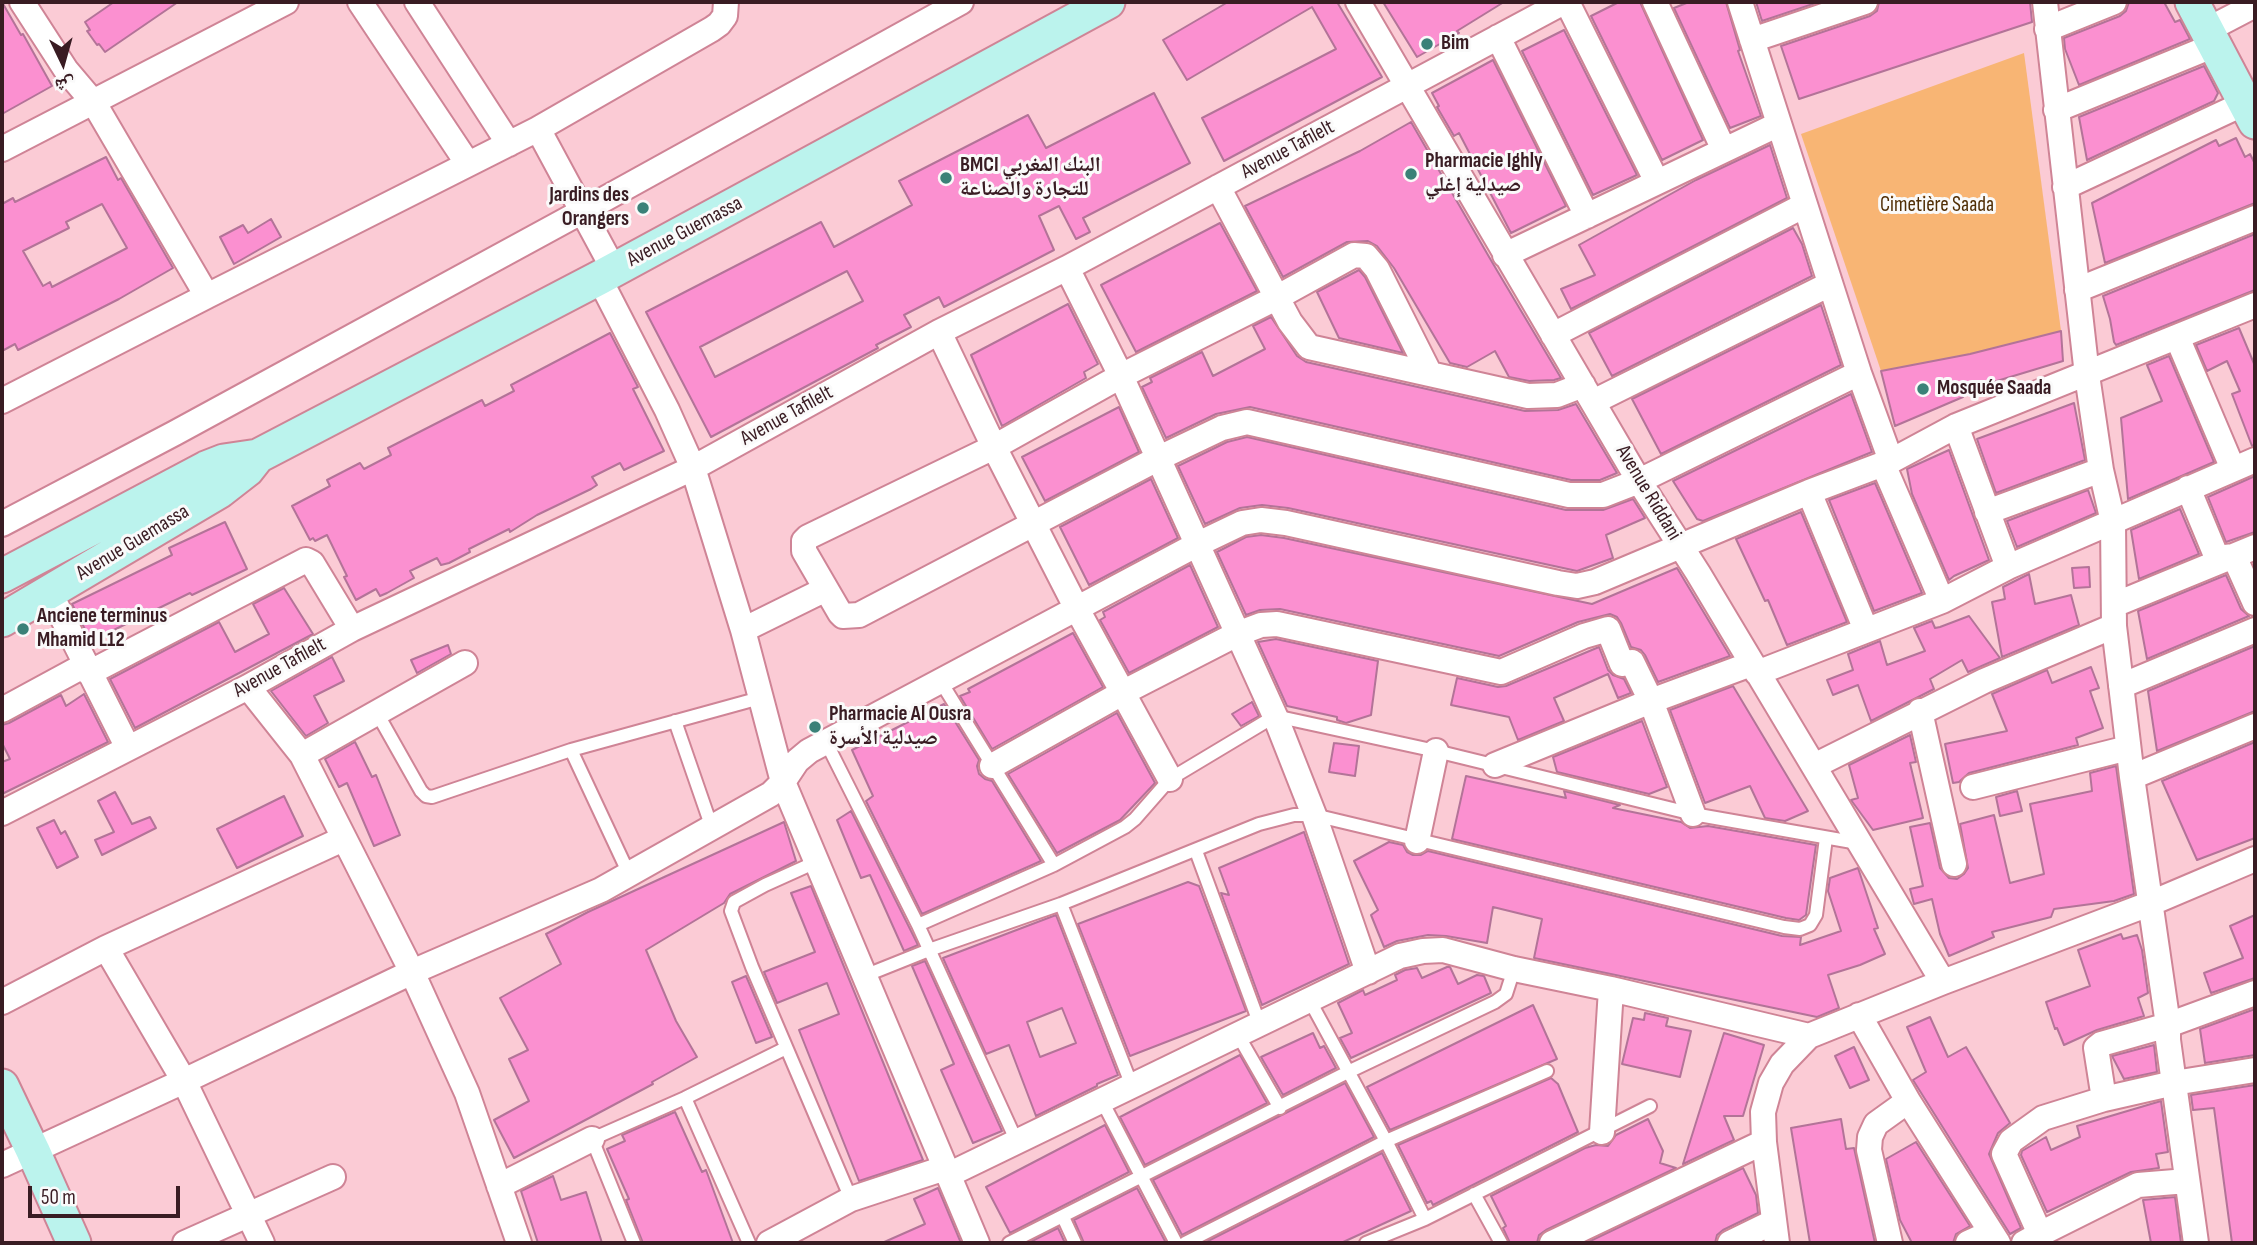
<!DOCTYPE html>
<html>
<head>
<meta charset="utf-8">
<style>
	body { margin:0 }
	#map { position:relative; width:2257px; height:1245px; overflow:hidden; background:#fbcbd5; font-family:"Sofia Sans Condensed","Noto Naskh Arabic",sans-serif }
	canvas { display:block }
	.frame { position:absolute; inset:0; border:4px solid #391c23; pointer-events:none }
	.north { position:absolute; left:28px; top:28px; width:70px; height:70px; -webkit-text-stroke:5px #fafafa; paint-order:stroke; rotate:175deg; font-size:19px; font-weight:700; line-height:28px; text-align:center; color:#391c23 }
	.north::after { content:''; display:block; margin:auto; width:24px; height:32px; background:#391c23; clip-path:polygon(50% 0,100% 100%,50% 72%,0 100%) }
	.scale { position:absolute; left:28px; top:1186px; width:152px; height:32px; box-sizing:border-box; border:4px solid #391c23; border-top:0; padding-left:9px; font-size:21px; line-height:24px; white-space:nowrap; color:#391c23; -webkit-text-stroke:5px #fafafa; paint-order:stroke }
</style>
</head>
<body>
<div id="map">
<canvas width="2257" height="1245"></canvas>
<div class="frame"></div>
<div class="north">ش</div>
<div class="scale">50 m</div>
</div>
<script>
const c = document.querySelector('canvas').getContext('2d');
c.lineJoin = 'round';
function paint(path, color) {
  c.fillStyle = color;
  c.fill(path, 'evenodd');
}
function poly(rows) {
  const path = new Path2D();
  for (const r of rows) {
    path.moveTo(r[0], r[1]);
    for (let i = 2; i < r.length; i += 2) path.lineTo(r[i], r[i + 1]);
  }
  return path;
}
function strokePath(path, color, width, dash) {
  c.strokeStyle = color;
  c.lineWidth = width;
  c.lineCap = dash ? 'butt' : 'round';
  c.setLineDash(dash || []);
  c.stroke(path);
}
function write(font, color, halo, rows, align = 'center') {
  c.font = font + ' "Sofia Sans Condensed","Noto Naskh Arabic",sans-serif';
  c.lineWidth = 6;
  c.setLineDash([]);
  c.textBaseline = 'middle';
  c.strokeStyle = halo;
  c.fillStyle = color;
  for (const [text, x, y, turn = 0] of rows) {
    c.save();
    c.translate(x, y);
    c.rotate((+turn || 0) * Math.PI / 180);
    c.textAlign = isNaN(turn) ? turn : align;
    if (halo) c.strokeText(text, 0, 0);
    c.fillText(text, 0, 0);
    c.restore();
  }
}
const green = poly([
	[2024,53,2061,331,1970,354,1881,371,1801,134]
]);
const building = poly([
	[2,2,21,35,23,34,52,86,2,114,2,2],
	[114,2,178,2,105,52,99,44,97,45,87,31,90,30,85,22,114,2],
	[1228,2,1337,2,1382,77,1224,161,1202,118,1336,49,1312,7,1187,80,1163,40,1228,2],
	[1383,2,1504,2,1457,31,1459,33,1417,57,1383,2],
	[1619,2,1640,2,1703,140,1662,160,1591,16,1619,2],
	[1689,2,1726,2,1740,50,1738,51,1761,116,1730,128,1674,8,1689,2],
	[1756,2,1819,2,1762,21,1756,2],
	[1879,2,2030,2,2032,22,1799,99,1781,46,1870,16,1877,11,1879,2],
	[2129,2,2164,2,2175,22,2180,20,2190,39,2079,85,2065,49,2064,38,2120,16,2126,11,2129,2],
	[1564,30,1637,175,1593,195,1522,51,1564,30],
	[1493,60,1566,206,1511,233,1459,133,1454,136,1437,107,1439,106,1432,93,1493,60],
	[2204,66,2218,93,2214,101,2087,160,2079,117,2204,66],
	[1154,93,1190,163,1083,218,1090,232,1076,239,1059,206,1039,216,1054,250,944,307,939,297,904,315,911,327,876,345,878,348,711,437,646,312,821,222,834,247,912,205,899,181,1028,115,1046,148,1154,93],
	[847,271,863,301,715,377,700,347,847,271],
	[1411,122,1492,262,1561,378,1554,380,1529,381,1509,377,1495,351,1467,367,1450,363,1394,268,1377,246,1368,241,1347,242,1283,277,1245,206,1360,151,1411,122],
	[2236,138,2245,157,2250,154,2255,164,2255,203,2105,263,2092,203,2216,140,2219,146,2236,138],
	[1770,145,1787,198,1571,309,1561,289,1595,275,1579,245,1696,180,1770,145],
	[106,157,118,180,121,178,173,268,119,299,18,350,15,344,2,351,2,204,13,198,15,202,106,157],
	[102,204,127,248,52,287,50,282,43,286,23,251,69,228,66,222,102,204],
	[271,219,281,237,234,264,220,237,243,225,248,233,271,219],
	[1220,223,1257,291,1136,352,1101,285,1220,223],
	[1793,228,1802,244,1812,276,1612,376,1589,333,1793,228],
	[2255,234,2255,290,2116,345,2114,342,2110,319,2103,296,2255,234],
	[1359,270,1365,277,1403,353,1339,338,1317,292,1359,270],
	[1068,304,1098,364,1084,372,1086,378,1002,426,971,355,1068,304],
	[1821,305,1841,365,1661,454,1632,399,1821,305],
	[1271,317,1297,356,1306,362,1525,411,1558,410,1576,404,1617,473,1600,480,1571,480,1250,407,1216,414,1166,438,1142,387,1152,382,1150,378,1202,352,1213,376,1265,349,1253,326,1271,317],
	[2239,328,2255,366,2255,445,2252,446,2232,394,2240,391,2227,361,2207,371,2196,345,2239,328],
	[2061,331,2063,361,1977,387,1962,394,1963,397,1895,426,1881,371,1970,354,2061,331],
	[610,333,638,387,633,389,664,451,624,470,620,463,592,477,597,485,591,489,537,515,510,532,509,529,469,549,470,552,449,563,441,565,437,558,410,571,414,578,387,593,380,596,376,589,356,600,344,577,347,576,327,535,315,541,313,538,310,540,292,506,330,486,327,480,360,463,364,469,391,455,388,448,482,400,485,406,514,391,511,385,610,333],
	[2169,356,2214,462,2128,499,2121,418,2162,401,2147,365,2169,356],
	[1851,394,1872,452,1703,521,1697,519,1673,481,1851,394],
	[2074,403,2085,460,1996,493,1977,439,2074,403],
	[1119,407,1139,452,1045,501,1022,457,1119,407],
	[1247,437,1566,510,1603,510,1633,499,1645,518,1606,535,1613,558,1577,571,1288,508,1262,505,1240,508,1205,524,1178,466,1227,442,1247,437],
	[1949,450,1989,560,1954,576,1949,580,1912,494,1907,469,1949,450],
	[2255,476,2255,532,2226,542,2208,497,2255,476],
	[1151,479,1178,538,1089,585,1060,527,1151,479],
	[1875,483,1922,593,1874,611,1829,500,1875,483],
	[2088,490,2096,513,2017,547,2007,521,2088,490],
	[2180,509,2199,554,2139,579,2131,530,2180,509],
	[1801,512,1847,622,1787,645,1768,600,1765,601,1736,539,1801,512],
	[225,522,247,569,192,595,190,593,91,641,72,604,172,555,169,548,225,522],
	[1261,535,1284,538,1592,604,1677,568,1730,656,1658,682,1645,655,1641,650,1631,647,1621,623,1617,617,1610,614,1578,622,1499,656,1280,609,1260,610,1246,615,1217,552,1246,537,1261,535],
	[1190,565,1218,627,1129,673,1100,620,1105,617,1103,612,1190,565],
	[2089,567,2090,587,2074,588,2072,568,2089,567],
	[2029,574,2035,604,2071,595,2079,625,2002,657,1992,602,2005,599,2003,587,2029,574],
	[2226,575,2241,609,2249,616,2147,659,2138,611,2226,575],
	[284,588,313,634,135,728,110,679,219,622,235,652,269,634,253,604,284,588],
	[1969,616,2000,658,1968,672,1962,660,1930,679,1934,689,1871,721,1858,685,1833,695,1827,680,1853,670,1848,654,1880,641,1887,665,1925,651,1914,628,1932,621,1935,628,1940,627,1969,616],
	[1073,633,1103,687,992,749,960,696,970,692,968,689,1073,633],
	[1276,639,1378,661,1371,715,1346,723,1337,720,1337,717,1287,706,1258,642,1276,639],
	[448,645,451,654,417,673,411,660,448,645],
	[2255,646,2255,711,2157,751,2148,691,2255,646],
	[1599,647,1608,670,1613,675,1624,679,1631,693,1618,698,1608,674,1554,698,1564,721,1518,740,1509,717,1451,705,1457,678,1498,687,1506,686,1599,647],
	[332,657,344,681,314,696,328,723,306,736,271,691,332,657],
	[2091,667,2099,688,2090,691,2103,728,2076,738,2078,745,1969,773,1959,782,1953,783,1945,744,2007,731,1992,694,2047,670,2052,683,2091,667],
	[1733,686,1808,811,1785,821,1765,818,1750,786,1705,803,1670,710,1733,686],
	[84,694,108,742,2,794,2,762,10,759,2,743,2,725,9,723,61,695,66,706,84,694],
	[1252,702,1259,716,1241,726,1232,714,1252,702],
	[944,704,979,760,977,766,979,774,985,779,992,781,1041,861,922,914,866,801,873,796,852,750,944,704],
	[1117,713,1155,783,1120,820,1057,853,1008,774,1117,713],
	[1642,721,1667,787,1649,794,1557,772,1553,757,1642,721],
	[1910,735,1916,762,1910,763,1923,818,1873,830,1851,800,1858,798,1849,765,1910,735],
	[355,742,372,777,376,775,400,835,374,846,347,783,339,787,325,759,355,742],
	[2255,742,2255,838,2197,860,2162,781,2255,742],
	[1334,743,1359,746,1355,776,1329,772,1334,743],
	[2116,766,2134,894,2114,901,2054,909,2051,917,1992,932,1994,937,1949,956,1940,934,1932,899,1914,904,1910,889,1923,886,1910,827,1930,823,1940,868,1949,878,1957,879,1964,874,1968,868,1960,824,1994,815,2010,883,2044,874,2030,804,2092,791,2090,773,2116,766],
	[1466,776,1566,798,1564,791,1620,805,1613,808,1681,822,1690,828,1708,826,1816,845,1806,915,1799,920,1786,918,1452,839,1466,776],
	[2017,791,2022,811,2000,816,1996,797,2017,791],
	[115,792,132,824,150,817,156,828,102,855,95,840,114,832,98,801,115,792],
	[284,796,303,836,237,868,217,829,284,796],
	[851,811,918,945,904,951,870,875,861,878,837,820,851,811],
	[54,820,61,834,65,831,78,857,57,868,37,828,54,820],
	[784,822,796,861,730,894,724,903,646,950,676,1021,697,1057,652,1082,653,1084,514,1158,494,1120,529,1101,509,1059,528,1050,500,998,561,964,546,934,588,912,784,822],
	[1304,832,1349,964,1262,1005,1221,893,1229,895,1219,868,1304,832],
	[1389,842,1403,845,1407,852,1413,855,1421,855,1428,851,1782,936,1801,937,1800,945,1841,931,1828,891,1830,878,1858,868,1878,928,1874,929,1885,954,1860,965,1828,975,1839,1008,1817,1017,1534,958,1542,919,1493,907,1487,943,1446,936,1428,935,1397,941,1384,947,1371,915,1378,910,1354,861,1389,842],
	[1188,882,1199,886,1246,1011,1130,1056,1078,924,1188,882],
	[811,886,923,1160,859,1181,799,1030,839,1014,827,983,777,1003,764,972,815,952,791,893,811,886],
	[1056,915,1118,1075,1097,1084,1097,1086,1036,1116,1009,1045,986,1054,943,958,1056,915],
	[1062,1008,1076,1043,1040,1057,1027,1022,1062,1008],
	[2255,915,2255,978,2211,993,2204,973,2243,958,2230,926,2255,915],
	[2121,934,2123,939,2137,935,2142,950,2148,993,2138,998,2144,1016,2097,1030,2064,1045,2057,1028,2055,1029,2046,1002,2090,986,2078,950,2121,934],
	[925,961,1002,1131,973,1143,941,1070,954,1064,912,966,925,961],
	[1447,967,1450,967,1458,984,1477,975,1484,976,1491,993,1351,1058,1340,1038,1352,1033,1338,1003,1363,990,1365,995,1397,980,1395,975,1405,970,1417,968,1422,978,1447,967],
	[746,976,772,1037,756,1043,732,982,746,976],
	[1533,1005,1557,1059,1390,1130,1367,1087,1533,1005],
	[2255,1009,2255,1055,2205,1063,2200,1029,2255,1009],
	[1645,1013,1668,1018,1666,1026,1691,1031,1680,1077,1622,1064,1633,1018,1644,1020,1645,1013],
	[1930,1017,1948,1057,1966,1047,2010,1123,1998,1133,1989,1154,2021,1228,2010,1234,1913,1080,1926,1072,1907,1027,1930,1017],
	[1313,1033,1320,1048,1324,1046,1336,1068,1283,1095,1261,1057,1313,1033],
	[1724,1033,1764,1045,1743,1116,1724,1116,1734,1140,1683,1164,1724,1033],
	[2154,1045,2157,1072,2124,1079,2112,1056,2154,1045],
	[1854,1047,1869,1080,1850,1088,1835,1056,1854,1047],
	[1240,1055,1267,1103,1145,1165,1120,1117,1240,1055],
	[1551,1078,1558,1084,1578,1132,1433,1205,1431,1201,1427,1203,1398,1145,1551,1078],
	[1345,1083,1374,1137,1182,1235,1153,1180,1345,1083],
	[2255,1085,2255,1243,2232,1243,2214,1108,2193,1110,2191,1095,2255,1085],
	[2161,1101,2168,1152,2156,1154,2159,1168,2131,1172,2047,1212,2021,1155,2022,1151,2046,1137,2051,1150,2080,1137,2077,1126,2161,1101],
	[675,1112,702,1172,706,1170,733,1243,643,1243,626,1200,629,1199,607,1149,625,1141,622,1135,675,1112],
	[1648,1119,1663,1151,1660,1163,1676,1168,1546,1230,1539,1235,1537,1243,1510,1243,1503,1228,1506,1226,1491,1196,1585,1148,1596,1145,1608,1146,1616,1135,1648,1119],
	[1841,1119,1846,1149,1854,1148,1875,1243,1810,1243,1791,1128,1841,1119],
	[1105,1125,1129,1172,1010,1233,986,1187,1105,1125],
	[1916,1142,1970,1226,1956,1234,1953,1243,1912,1243,1900,1220,1886,1159,1916,1142],
	[1382,1153,1411,1211,1341,1243,1204,1243,1382,1153],
	[1743,1168,1756,1195,1758,1213,1723,1230,1717,1235,1715,1243,1586,1243,1743,1168],
	[553,1176,561,1200,586,1192,602,1243,538,1243,521,1191,553,1176],
	[938,1188,961,1243,882,1243,925,1224,914,1199,938,1188],
	[1137,1188,1166,1243,1084,1243,1074,1220,1137,1188],
	[2175,1197,2181,1243,2151,1243,2143,1200,2175,1197],
	[1058,1228,1065,1243,1028,1243,1058,1228]
]);
const lane = poly([
	[941,682,1054,865],
	[377,713,421,791,426,796,432,797,571,750,760,698],
	[675,721,712,828],
	[826,742,918,925,1017,1142],
	[571,750,629,874],
	[1196,851,1260,1025],
	[816,862,765,885,734,902,731,911,752,967,851,1199],
	[1061,904,1132,1086],
	[918,925,1054,865,1125,827,1135,819,1170,779,1275,716,1436,751,1693,814,1858,843],
	[864,976,929,950,1061,904,1259,824,1294,815,1314,815,1784,927,1800,929,1810,925,1816,915,1826,838],
	[1310,1001,1386,1141,1425,1219],
	[1238,1035,1280,1108],
	[685,1098,749,1243],
	[1102,1101,1176,1243],
	[1474,1194,1501,1243],
	[1063,1217,1075,1243],
	[634,1243,592,1139,685,1098,786,1048],
	[1009,1243,1348,1072,1495,1002,1506,994,1514,969],
	[1185,1243,1386,1141,1547,1071],
	[1366,1243,1425,1219,1650,1106]
]);
const street = poly([
	[360,2,468,164],
	[417,2,509,144],
	[1358,2,1639,481,1698,573,1943,982],
	[1567,2,1657,182],
	[1655,2,1724,150],
	[1740,2,1859,373,1891,461],
	[2045,2,2087,375,2101,470,2113,522,2114,626,2132,777,2168,1025,2168,1040,2196,1243],
	[2047,29,2114,2],
	[2207,30,2255,5],
	[1498,37,1587,216],
	[1752,40,1865,2],
	[2056,110,2215,45],
	[2,149,286,2],
	[1218,187,1290,322,1309,347,1528,396,1557,395,1583,385],
	[2065,187,2245,103],
	[1505,255,1779,124],
	[1067,268,1121,376,1275,716,1314,815,1368,972],
	[614,270,538,129,712,29,719,24,725,16,726,2],
	[599,278,667,410,693,468,743,630,783,782,977,1243],
	[2077,290,2255,218],
	[207,296,538,129],
	[939,332,994,447,1077,609,1170,779],
	[1553,335,1805,205],
	[2177,337,2233,469],
	[1430,374,1377,269,1366,256,1354,255,1276,298,1121,376,994,447,808,537,804,541,804,551,840,613,843,616,859,615,1159,458,1222,428,1247,422,1569,495,1603,495,1639,481,1859,373],
	[2,401,207,296,94,103,66,70,22,2],
	[1593,402,1830,284],
	[1956,426,2008,567],
	[1883,464,1942,601],
	[2188,488,2217,558,2234,556,2255,603],
	[1809,492,1866,630],
	[1987,512,2101,470],
	[2,524,175,433,581,212,961,2],
	[50,593,128,748],
	[2114,605,2255,547],
	[743,630,826,589],
	[89,673,306,560,312,563,352,629],
	[1757,673,1942,601,2008,567,2255,460],
	[2121,686,2255,630],
	[248,687,302,755,412,972,467,1093,519,1243],
	[2,710,85,665],
	[1920,711,1954,864],
	[302,755,465,663],
	[1495,765,1651,701,1751,664],
	[992,766,1124,692,1237,634,1261,625,1277,624,1501,672,1584,636,1608,629,1622,664,1632,662,1651,701,1693,814],
	[1814,766,1984,681,2114,626],
	[2132,777,2255,726],
	[1973,787,2128,748],
	[2,813,248,687,352,629,693,468,939,332,1067,268,1564,2],
	[1417,841,1436,751],
	[106,948,184,1081,262,1243],
	[2,1002,106,948,343,839],
	[1859,1015,1908,1101,1998,1243],
	[2104,1099,2096,1048,2101,1044,2168,1025,2255,993],
	[1602,1132,1611,989],
	[2,1165,184,1081,412,972,601,890,771,794,783,782,797,761,809,751,1196,545,1242,523,1261,520,1286,523,1558,583,1577,586,1595,582,1809,492,1891,461,1956,426,2255,305],
	[948,1175,1400,956,1423,951,1443,950,1514,969,1611,989,1809,1036],
	[499,1186,592,1139],
	[2040,1234,2138,1185,2187,1181],
	[185,1243,333,1177],
	[769,1243,851,1199,945,1168],
	[1552,1243,1764,1142],
	[1730,1243,1773,1222],
	[1777,1243,1764,1142,1763,1112,1771,1083,1782,1064,1809,1036,1943,982,2149,904,2255,859],
	[1890,1243,1869,1150,1870,1137,1876,1124,1908,1101],
	[1968,1243,1990,1233],
	[2024,1243,2040,1234,2004,1154,2011,1141,2043,1118,2104,1099,2174,1083,2255,1070]
]);
const secondary = poly([
	[2192,2,2255,122],
	[2,576,206,468,224,461,258,456,599,278,1108,2],
	[2,620,220,491,247,470,258,456],
	[2,1086,33,1151,74,1243]
]);
const markers = [
	[1427,44,7,"#3b8178"],
	[1411,174,7,"#3b8178"],
	[946,178,7,"#3b8178"],
	[643,208,7,"#3b8178"],
	[1923,389,7,"#3b8178"],
	[23,629,7,"#3b8178"],
	[815,727,7,"#3b8178"]
];
const poiNames = [
	["Bim",1441,44],
	["Pharmacie Ighly",1425,162],
	["صيدلية إغلي",1425,186],
	["BMCI البنك المغربي",960,166],
	["للتجارة والصناعة",960,190],
	["Jardins des",629,196,"right"],
	["Orangers",629,220,"right"],
	["Mosquée Saada",1937,389],
	["Anciene terminus",37,617],
	["Mhamid L12",37,641],
	["Pharmacie Al Ousra",829,715],
	["صيدلية الأسرة",829,739]
];
const streetNames = [
	["Avenue Tafilelt",1288,150,-28],
	["Avenue Guemassa",685,232,-28],
	["Avenue Tafilelt",787,416,-29],
	["Avenue Riddani",1648,493,59],
	["Avenue Guemassa",133,543,-31],
	["Avenue Tafilelt",280,668,-29]
];
const parkNames = [
	["Cimetière Saada",1937,206]
];
paint(green, '#f8b574');
paint(building, '#fb90d0');
strokePath(building, '#b37398', 2);
strokePath(lane, '#cf8496', 16);
strokePath(street, '#cf8496', 28);
strokePath(secondary, '#cf8496', 37);
strokePath(lane, '#fff', 12);
strokePath(street, '#fff', 24);
strokePath(secondary, '#bbf3ed', 33);
for (const [x, y, r, color] of markers) {
  const dot = new Path2D();
  dot.arc(x, y, r, 0, 2 * Math.PI);
  c.fillStyle = color;
  c.fill(dot);
  strokePath(dot, '#fafafa', 2.5);
}
write('bold 21px', '#391c23', '#fafafa', poiNames, 'left');
write('21px', '#391c23', '#fafafa', streetNames);
write('21px', '#502e05', '#fafafa', parkNames);
</script>
</body>
</html>
